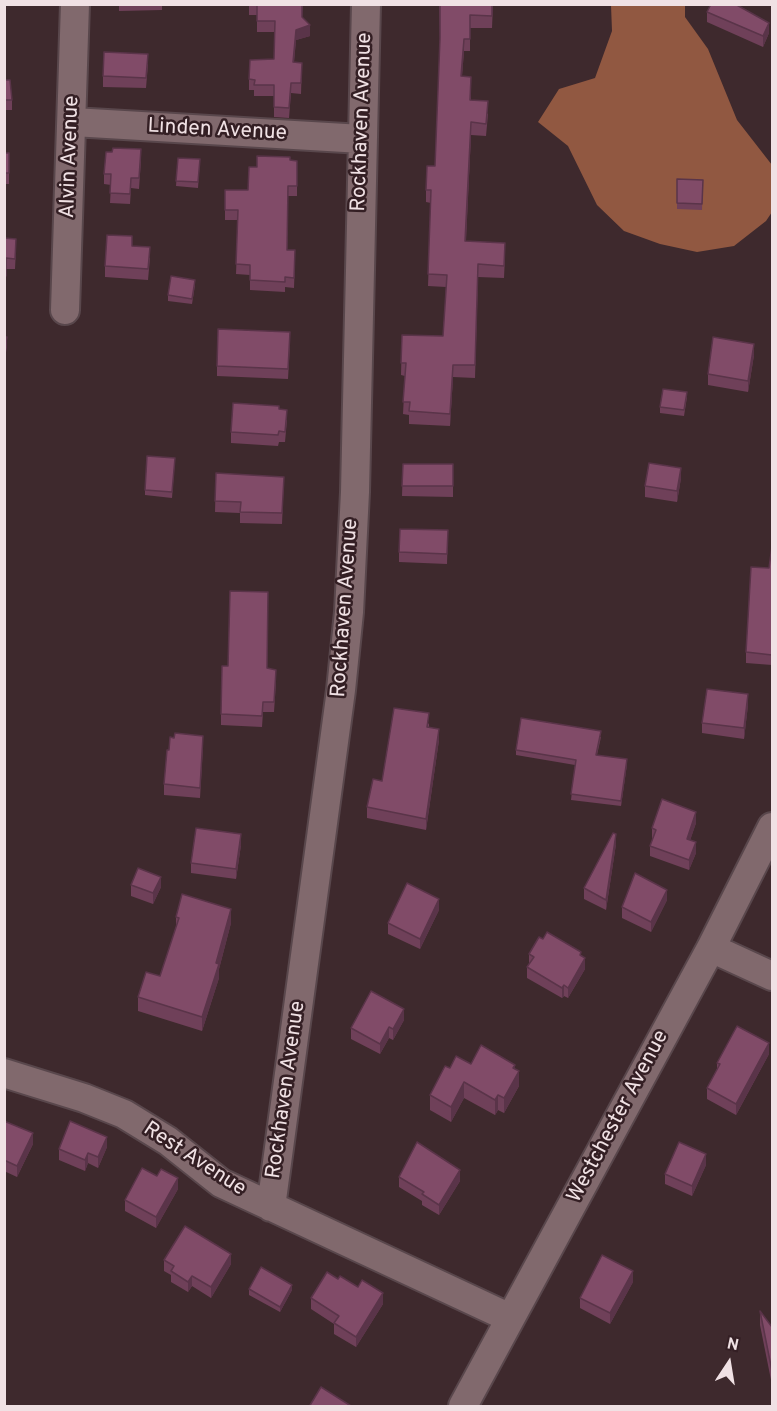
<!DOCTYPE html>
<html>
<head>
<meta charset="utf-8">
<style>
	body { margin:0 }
	#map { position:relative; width:777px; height:1411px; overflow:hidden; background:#3e292d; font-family:Overpass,sans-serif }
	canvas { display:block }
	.frame { position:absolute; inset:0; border:6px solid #f0e1e4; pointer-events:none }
	.north { position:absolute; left:699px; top:1333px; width:60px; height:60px; -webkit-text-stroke:4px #341f24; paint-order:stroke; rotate:12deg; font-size:16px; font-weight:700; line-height:24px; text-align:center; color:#f0e1e4 }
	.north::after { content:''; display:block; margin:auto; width:21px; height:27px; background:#f0e1e4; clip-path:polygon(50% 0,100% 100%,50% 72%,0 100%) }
</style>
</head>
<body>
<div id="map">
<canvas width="777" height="1411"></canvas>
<div class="frame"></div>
<div class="north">N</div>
</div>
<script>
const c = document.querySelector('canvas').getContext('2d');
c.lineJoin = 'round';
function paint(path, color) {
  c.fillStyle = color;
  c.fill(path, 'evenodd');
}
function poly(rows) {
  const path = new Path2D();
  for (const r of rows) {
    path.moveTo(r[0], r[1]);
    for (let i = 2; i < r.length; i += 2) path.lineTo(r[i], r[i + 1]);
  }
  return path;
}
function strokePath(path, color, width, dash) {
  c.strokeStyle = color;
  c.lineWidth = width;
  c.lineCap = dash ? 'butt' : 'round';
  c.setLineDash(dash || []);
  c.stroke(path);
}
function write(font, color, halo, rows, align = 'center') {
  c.font = font + ' Overpass,sans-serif';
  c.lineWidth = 5;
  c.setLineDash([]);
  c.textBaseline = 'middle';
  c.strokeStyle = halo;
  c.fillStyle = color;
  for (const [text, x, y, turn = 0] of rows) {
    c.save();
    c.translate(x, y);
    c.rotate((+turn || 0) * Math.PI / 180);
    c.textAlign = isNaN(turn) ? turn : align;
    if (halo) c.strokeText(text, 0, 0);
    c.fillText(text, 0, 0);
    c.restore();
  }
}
const forest = poly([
	[611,5,685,5,685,17,708,49,737,120,772,165,772,212,766,221,734,246,697,252,660,244,624,231,597,205,568,146,538,122,559,89,595,78,612,31]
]);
const street = poly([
	[73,122,362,139],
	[65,310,75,4],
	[711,948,772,976],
	[4,1073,84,1098,124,1114,168,1141,221,1183,510,1318],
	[271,1207,341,690,349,612,355,492,366,4],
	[463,1406,711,948,772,827]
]);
const wall = poly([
	[112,4,162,4,162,10,119,11,119,6,112,6],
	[249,4,303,4,302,17,310,36,296,40,294,62,302,63,301,94,291,93,289,118,274,117,274,96,254,96,254,90,249,90,249,79,274,59,275,32,257,32,257,15,249,15],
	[439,4,493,4,492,28,470,28,470,51,464,51,462,76,471,89,471,100,488,114,486,136,471,135,466,241,505,256,504,278,478,277,475,378,453,377,450,426,409,424,409,415,403,414,405,376,401,375,402,335,443,336,446,287,428,286,431,203,426,202,426,190,435,166,440,43],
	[707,12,769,33,763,47,707,22],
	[148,64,146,88,103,87,103,76],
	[4,80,12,100,12,110,4,110],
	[4,153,9,153,9,184,4,184],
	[178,158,200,159,198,188,176,186],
	[141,160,139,189,131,188,130,204,110,203,111,185,104,184,104,174],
	[290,160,297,161,297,196,288,196,287,250,295,260,294,288,285,287,285,292,250,290,250,275,236,274,238,220,225,220,225,190,248,190,257,167],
	[677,179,703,180,702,210,677,209],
	[4,238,16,249,15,269,6,269,6,287,4,287],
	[132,246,150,258,148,280,105,277,105,266],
	[195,285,192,304,168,301,168,295],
	[290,343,288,379,217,376,217,366],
	[754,355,748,392,708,385,708,374],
	[687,397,684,416,660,413,660,407],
	[287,420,285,442,279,442,278,446,231,443,231,432],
	[175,458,172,498,145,495,145,490],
	[403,464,453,464,453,497,402,496],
	[216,473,284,477,282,524,240,523,240,513,215,512],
	[681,478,677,502,645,497,645,486],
	[448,530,447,564,399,562,399,552],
	[772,546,772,665,746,663,746,652,769,568],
	[267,668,276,681,274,712,263,712,262,727,221,725,221,714],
	[748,705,744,739,702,733,702,723],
	[429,723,429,728,439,740,426,830,367,818,367,807,382,781],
	[601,737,597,755,627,764,621,806,571,800,575,765,516,755,516,750],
	[174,738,203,746,200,798,164,795,164,784,169,750],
	[696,823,690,840,696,853,689,870,650,856,650,846,653,839,652,838,652,828],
	[616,844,606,910,584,899,584,888],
	[241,845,236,879,191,873,191,863],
	[131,885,161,887,153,904,131,896],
	[667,900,651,932,622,918,622,907],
	[439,910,420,949,388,934,388,923],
	[176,917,231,923,219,969,219,978,202,1031,138,1011,138,997,160,976,176,927],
	[529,954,581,956,585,969,568,998,564,996,562,998,527,978,527,967,529,964],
	[404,1020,393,1040,389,1038,380,1054,351,1039,351,1028],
	[769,1054,736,1115,707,1099,707,1088,717,1069,717,1063],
	[471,1064,515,1069,519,1086,504,1113,498,1110,495,1115,464,1098,451,1122,430,1110,430,1095,450,1068],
	[4,1121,33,1144,17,1177,4,1171],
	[107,1147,98,1168,88,1163,85,1171,59,1160,59,1149],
	[706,1165,692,1196,665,1184,665,1174],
	[399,1177,460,1181,439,1215,422,1205,422,1201,399,1187],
	[178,1189,156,1228,125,1211,125,1200],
	[164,1260,231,1264,211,1298,192,1286,188,1292,171,1282,171,1275,164,1271],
	[338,1279,358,1287,383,1304,356,1347,334,1334,334,1324,311,1309,311,1298],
	[633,1282,610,1324,580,1308,580,1298],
	[249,1289,292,1290,280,1312,249,1295],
	[760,1311,772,1327,772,1385,760,1325]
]);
const shadedWall = poly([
	[769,23,769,33,763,47,763,36],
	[310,25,310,36,296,40,293,73,296,30],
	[464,39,464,51,461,89,461,76],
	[471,122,471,135,465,254,465,241],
	[7,337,7,348,4,362,4,351],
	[754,344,754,355,748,392,748,381],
	[453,365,453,377,450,426,450,414],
	[681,468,681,478,677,502,677,491],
	[748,694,748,705,744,739,744,728],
	[439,729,439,740,426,830,426,819],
	[627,759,627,764,621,806,621,801],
	[696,812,696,823,687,850,687,839],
	[241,834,241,845,236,879,236,869],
	[616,834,616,844,606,910,606,900],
	[696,842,696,853,689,870,689,860],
	[161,877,161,887,153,904,153,893],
	[667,890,667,900,651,932,651,922],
	[439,899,439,910,420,949,420,939],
	[231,909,231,923,219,969,219,978,202,1031,202,1017],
	[585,958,585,969,568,998,568,988],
	[564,985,564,996,562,998,562,988],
	[404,1009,404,1020,393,1040,393,1029],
	[389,1027,389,1038,380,1054,380,1044],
	[769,1043,769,1054,736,1115,736,1104],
	[515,1065,515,1078,519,1071,519,1086,504,1113,504,1098],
	[464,1082,464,1098,451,1122,451,1107],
	[498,1095,498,1110,495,1115,495,1100],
	[33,1133,33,1144,17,1177,17,1166],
	[107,1137,107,1147,98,1168,98,1157],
	[88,1153,88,1163,85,1171,85,1160],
	[706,1154,706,1165,692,1196,692,1186],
	[460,1170,460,1181,439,1215,439,1205],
	[178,1178,178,1189,156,1228,156,1217],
	[231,1254,231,1264,211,1298,211,1287],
	[633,1271,633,1282,610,1324,610,1313],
	[192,1276,192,1286,188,1292,188,1282],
	[292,1285,292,1290,280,1312,280,1307],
	[383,1293,383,1304,356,1347,356,1337]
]);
const building = poly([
	[249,4,302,4,302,17,310,25,296,30,293,62,302,63,301,83,291,83,289,108,274,107,274,85,254,85,255,80,249,79,250,60,274,59,275,21,257,21,257,5,249,4],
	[440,4,492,4,492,16,470,15,470,39,464,39,461,76,471,77,470,100,488,101,486,124,471,122,465,241,505,243,504,266,478,264,475,365,453,365,450,414,409,411,410,402,403,402,406,363,401,363,402,335,443,336,447,275,428,274,431,190,426,190,427,166,435,166,440,38,440,4],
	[711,4,735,4,769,23,763,36,707,12,711,4],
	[104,52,148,54,146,78,103,76,104,52],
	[4,80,10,80,12,100,4,100,4,80],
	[113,148,141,149,139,178,131,178,130,194,110,193,111,174,104,174,106,152,112,152,113,148],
	[4,153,9,153,9,173,4,173,4,153],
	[257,156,290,157,290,160,297,161,297,186,288,186,287,250,295,250,294,278,285,277,285,282,250,280,250,265,236,264,238,210,225,210,225,190,248,190,249,167,257,167,257,156],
	[178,158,200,159,198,182,176,181,178,158],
	[677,179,703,180,702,204,677,203,677,179],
	[107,235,132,236,132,246,150,247,148,269,105,266,107,235],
	[4,238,16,239,15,259,6,258,6,276,4,276,4,238],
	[171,276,195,280,192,299,168,295,171,276],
	[218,329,290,332,288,369,217,366,218,329],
	[4,337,7,337,4,351,4,337],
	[713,337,754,344,748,381,708,374,713,337],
	[663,389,687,392,684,410,660,407,663,389],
	[233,403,279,406,279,409,287,410,285,432,279,431,278,435,231,432,233,403],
	[147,456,175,458,172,492,145,490,147,456],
	[649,463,681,468,677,491,645,486,649,463],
	[403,464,453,464,453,486,402,486,403,464],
	[216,473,284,477,282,513,240,512,241,502,215,501,216,473],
	[400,529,448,530,447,554,399,552,400,529],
	[772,546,772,655,746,652,751,567,769,568,772,546],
	[230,591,268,592,267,668,276,670,274,702,263,702,262,716,221,714,222,666,228,666,230,591],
	[707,689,748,694,744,728,702,723,707,689],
	[394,708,429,713,427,727,439,729,426,819,367,807,373,779,382,781,394,708],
	[521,718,601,731,596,755,627,759,621,801,571,794,576,760,516,750,521,718],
	[175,733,203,736,200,788,164,784,167,750,169,750,170,737,174,738,175,733],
	[662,799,696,812,687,839,696,842,689,860,650,846,656,830,652,828,662,799],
	[196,828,241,834,236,869,191,863,196,828],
	[613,833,616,834,606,900,584,888,613,833],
	[138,868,161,877,153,893,131,885,138,868],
	[635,873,667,890,651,922,622,907,635,873],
	[407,883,439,899,420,939,388,923,407,883],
	[182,894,231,909,216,963,219,964,202,1017,138,997,146,972,160,976,179,918,176,917,182,894],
	[547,932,581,952,580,955,585,958,568,988,564,985,562,988,527,967,534,957,529,954,539,937,543,939,547,932],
	[371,991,404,1009,393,1029,389,1027,380,1044,351,1028,371,991],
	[737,1026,769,1043,736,1104,707,1088,720,1064,717,1063,737,1026],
	[481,1045,515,1065,513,1068,519,1071,504,1098,498,1095,495,1100,464,1082,451,1107,430,1095,445,1066,450,1068,456,1056,471,1064,481,1045],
	[4,1121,33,1133,17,1166,4,1160,4,1121],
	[70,1121,107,1137,98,1157,88,1153,85,1160,59,1149,70,1121],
	[417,1142,460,1170,439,1205,422,1194,424,1192,399,1177,417,1142],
	[679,1142,706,1154,692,1186,665,1174,679,1142],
	[142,1168,157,1176,161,1169,178,1178,156,1217,125,1200,142,1168],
	[185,1226,231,1254,211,1287,192,1276,188,1282,171,1271,174,1266,164,1260,185,1226],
	[602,1255,633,1271,610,1313,580,1298,602,1255],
	[261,1267,292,1285,280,1307,249,1289,261,1267],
	[327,1272,338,1279,340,1276,358,1287,362,1280,383,1293,356,1337,334,1323,339,1316,311,1298,327,1272],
	[760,1311,772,1327,772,1371,760,1311],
	[321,1387,351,1406,351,1407,309,1407,321,1387]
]);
const streetNames = [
	["Rockhaven Avenue",363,122,-88],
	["Linden Avenue",217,131,3],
	["Alvin Avenue",71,157,-88],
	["Rockhaven Avenue",346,608,-86],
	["Rockhaven Avenue",287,1090,-82],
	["Westchester Avenue",619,1117,-62],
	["Rest Avenue",194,1160,33]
];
paint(forest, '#915841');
strokePath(street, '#59474c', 32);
strokePath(street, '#81696d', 28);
paint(wall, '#6f4059');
paint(shadedWall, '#5a3449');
paint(building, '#814b68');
strokePath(building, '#5a3449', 1.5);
write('21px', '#f0e1e4', '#341f24', streetNames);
</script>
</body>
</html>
